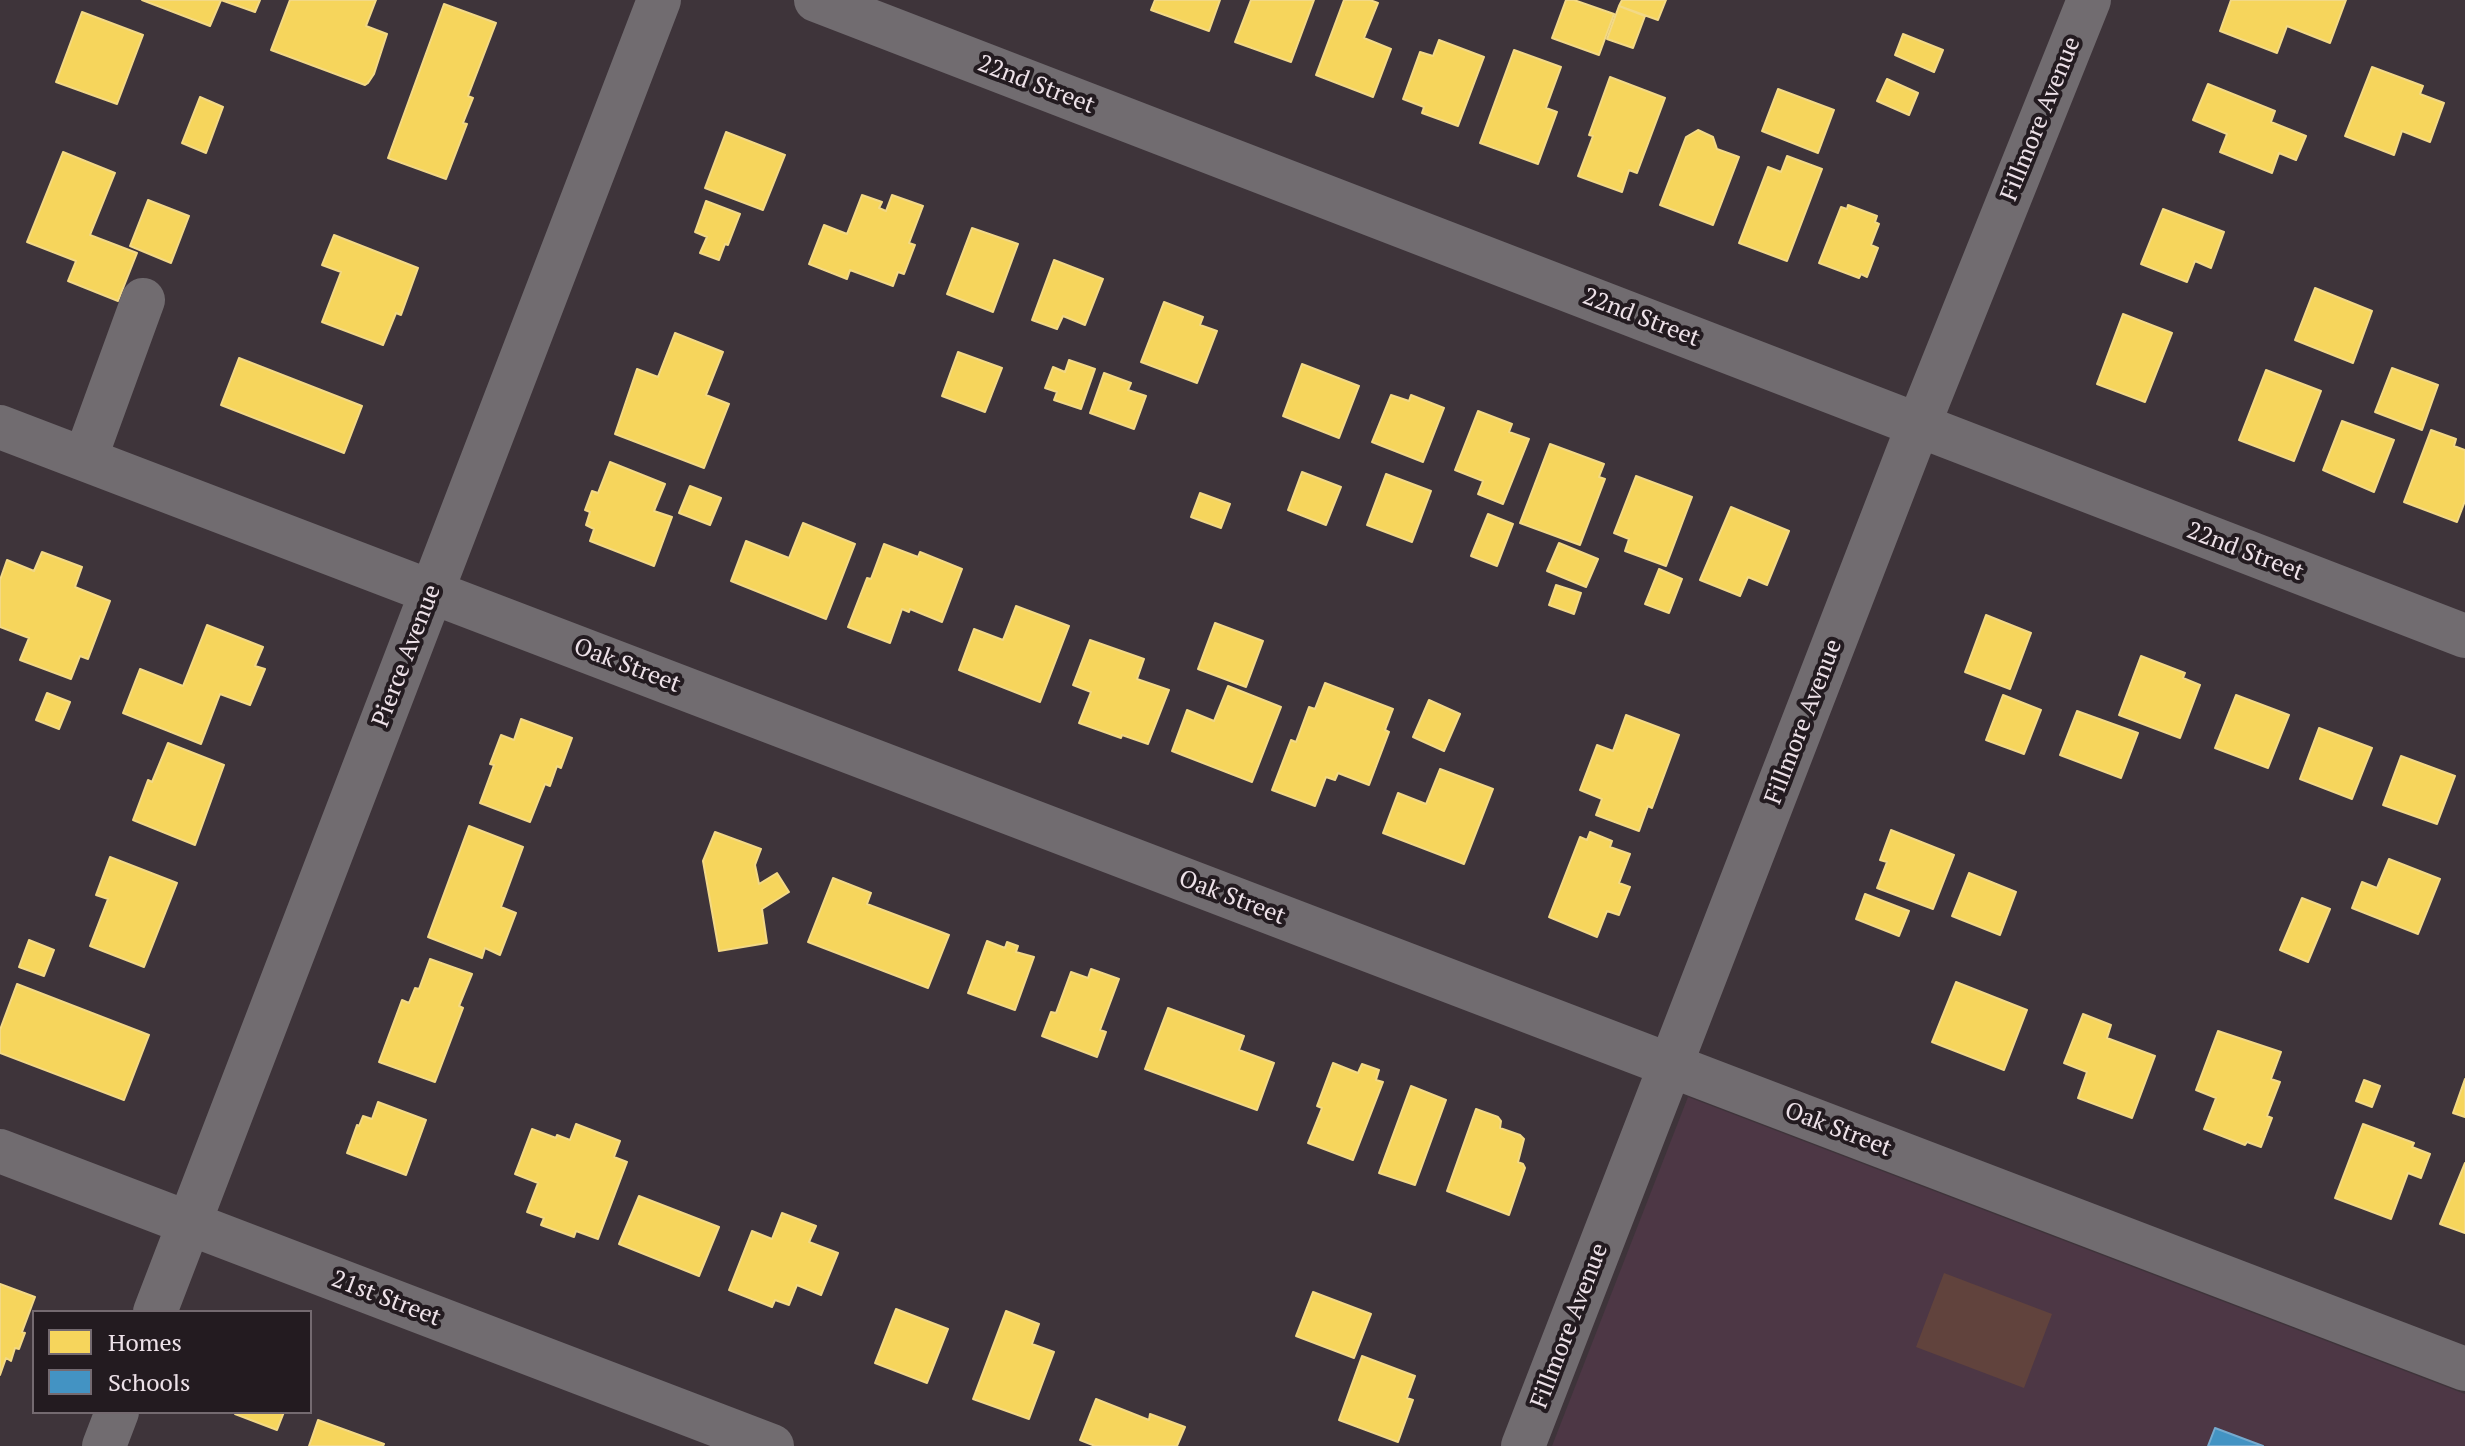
<!DOCTYPE html>
<html>
<head>
<meta charset="utf-8">
<style>
	body { margin:0 }
	#map { position:relative; width:2465px; height:1446px; overflow:hidden; background:#3e343a; font-family:"PT Serif",serif }
	canvas { display:block }
	.legend { position:absolute; left:32px; top:1310px; width:280px; height:104px; box-sizing:border-box; background:#231b20; border:2px solid #746a70; margin:0; padding:10px 14px; list-style:none; font-size:24px; color:#ede1e8 }
	.legend li { display:flex; align-items:center; gap:16px; height:40px }
	.legend b { width:40px; border:2px solid #746a70 }
</style>
</head>
<body>
<div id="map">
<canvas width="2465" height="1446"></canvas>
<ul class="legend">
<li><b style="height:22px;background:#f6d55c"></b>Homes</li>
<li><b style="height:22px;background:#4393c3"></b>Schools</li>
</ul>
</div>
<script>
const c = document.querySelector('canvas').getContext('2d');
c.lineJoin = 'round';
function paint(path, color) {
  c.fillStyle = color;
  c.fill(path, 'evenodd');
}
function poly(rows) {
  const path = new Path2D();
  for (const r of rows) {
    path.moveTo(r[0], r[1]);
    for (let i = 2; i < r.length; i += 2) path.lineTo(r[i], r[i + 1]);
  }
  return path;
}
function strokePath(path, color, width, dash) {
  c.strokeStyle = color;
  c.lineWidth = width;
  c.lineCap = dash ? 'butt' : 'round';
  c.setLineDash(dash || []);
  c.stroke(path);
}
function write(font, color, halo, rows, align = 'center') {
  c.font = font + ' "PT Serif",serif';
  c.lineWidth = 8;
  c.setLineDash([]);
  c.textBaseline = 'middle';
  c.strokeStyle = halo;
  c.fillStyle = color;
  for (const [text, x, y, turn = 0] of rows) {
    c.save();
    c.translate(x, y);
    c.rotate((+turn || 0) * Math.PI / 180);
    c.textAlign = isNaN(turn) ? turn : align;
    if (halo) c.strokeText(text, 0, 0);
    c.fillText(text, 0, 0);
    c.restore();
  }
}
const built = poly([
	[1688,1097,2465,1394,2465,1446,1552,1446]
]);
const green = poly([
	[1944,1273,2052,1314,2024,1388,1916,1347]
]);
const homes = poly([
	[142,0,260,0,255,12,221,0,210,26,142,0],
	[290,0,376,0,366,26,387,34,374,74,368,83,365,85,271,50,290,0],
	[1155,0,1220,0,1209,31,1151,10,1155,0],
	[1251,0,1314,0,1291,62,1235,42,1251,0],
	[1344,0,1370,0,1378,3,1364,38,1391,49,1373,97,1316,75,1344,0],
	[1566,0,1574,0,1614,14,1599,55,1552,38,1566,0],
	[1622,0,1666,0,1658,20,1619,6,1622,0],
	[2231,0,2346,0,2330,43,2287,26,2277,53,2220,31,2231,0],
	[444,4,496,23,468,96,473,98,463,123,467,124,446,179,388,158,444,4],
	[1619,6,1645,16,1633,48,1607,39,1619,6],
	[82,12,143,35,117,104,56,82,82,12],
	[1903,34,1943,50,1934,72,1895,55,1903,34],
	[1439,40,1484,57,1458,126,1422,113,1424,107,1403,99,1420,52,1433,56,1439,40],
	[1514,50,1561,67,1546,108,1557,112,1538,164,1480,143,1514,50],
	[2372,67,2423,86,2420,94,2444,103,2430,142,2402,131,2394,155,2345,136,2372,67],
	[1610,77,1665,98,1637,173,1629,170,1622,192,1578,176,1593,136,1589,135,1610,77],
	[1887,79,1918,93,1909,115,1877,101,1887,79],
	[2208,84,2275,111,2271,122,2306,136,2296,160,2279,153,2272,173,2220,152,2227,134,2193,120,2208,84],
	[1778,89,1834,110,1818,153,1762,131,1778,89],
	[200,97,223,107,206,153,182,143,200,97],
	[1698,130,1713,137,1717,149,1739,157,1713,225,1660,205,1686,137,1698,130],
	[726,132,785,155,763,210,705,188,726,132],
	[63,152,115,173,90,235,137,253,118,301,68,281,76,261,27,242,63,152],
	[1787,156,1822,169,1787,261,1739,243,1768,167,1781,172,1787,156],
	[862,195,882,202,879,208,886,211,892,195,923,206,909,243,915,245,904,274,898,272,893,286,850,270,847,279,809,264,824,225,847,234,862,195],
	[148,200,189,216,171,263,130,246,148,200],
	[706,201,740,214,728,245,725,244,719,260,700,253,707,237,695,232,706,201],
	[1848,205,1877,216,1875,222,1879,224,1871,245,1878,248,1867,277,1861,274,1859,278,1819,263,1841,207,1847,209,1848,205],
	[2163,209,2224,232,2211,268,2195,261,2187,282,2141,264,2163,209],
	[972,228,1018,244,993,312,947,294,972,228],
	[334,235,418,268,401,315,396,313,383,345,322,322,341,272,322,265,334,235],
	[1054,260,1103,279,1085,325,1063,316,1057,329,1032,320,1054,260],
	[2315,288,2372,311,2353,363,2295,340,2315,288],
	[1164,302,1203,317,1200,325,1217,331,1197,383,1141,362,1164,302],
	[2123,314,2172,333,2145,402,2097,384,2123,314],
	[675,333,723,352,706,395,729,404,704,468,615,434,637,369,658,377,675,333],
	[958,352,1002,368,985,412,942,396,958,352],
	[239,358,362,406,344,453,221,405,239,358],
	[1069,360,1095,369,1081,409,1054,400,1057,392,1045,388,1053,367,1065,372,1069,360],
	[1302,364,1359,386,1339,438,1283,416,1302,364],
	[2392,368,2438,385,2422,430,2375,412,2392,368],
	[2266,370,2321,391,2294,461,2239,440,2266,370],
	[1104,373,1131,383,1128,390,1146,396,1134,429,1090,413,1104,373],
	[1391,395,1409,401,1411,395,1444,408,1423,462,1372,442,1391,395],
	[1478,411,1512,424,1509,432,1529,439,1503,504,1478,494,1483,481,1455,470,1478,411],
	[2342,421,2394,440,2374,492,2323,470,2342,421],
	[2431,430,2456,439,2454,446,2465,450,2465,501,2457,522,2404,502,2431,430],
	[1550,444,1604,464,1599,477,1605,479,1580,545,1520,523,1550,444],
	[610,462,665,484,654,511,672,517,654,566,590,541,594,529,586,525,590,512,585,510,592,491,598,493,610,462],
	[1302,472,1341,487,1326,525,1288,510,1302,472],
	[1386,474,1431,491,1412,542,1367,525,1386,474],
	[1636,476,1692,497,1666,566,1625,551,1629,539,1614,533,1636,476],
	[690,486,721,498,710,525,679,513,690,486],
	[1200,493,1230,504,1221,528,1191,517,1200,493],
	[1731,507,1789,531,1767,585,1748,577,1740,596,1700,580,1731,507],
	[1488,514,1513,524,1497,566,1471,556,1488,514],
	[803,523,855,544,826,619,731,581,746,541,789,558,803,523],
	[1559,543,1598,559,1586,587,1547,571,1559,543],
	[884,544,918,557,920,552,962,569,942,622,910,609,909,612,902,609,890,643,848,627,867,578,871,579,884,544],
	[42,552,82,567,75,587,110,601,88,659,80,656,71,679,20,660,29,638,0,627,0,580,7,560,34,571,42,552],
	[1659,569,1682,579,1669,613,1645,604,1659,569],
	[1556,585,1581,593,1574,614,1549,605,1556,585],
	[1016,606,1069,626,1040,702,959,670,974,629,1003,640,1016,606],
	[1986,615,2031,633,2010,689,1965,672,1986,615],
	[1215,623,1263,641,1246,687,1198,669,1215,623],
	[207,625,263,647,255,666,265,669,250,705,220,694,201,744,123,713,140,669,183,686,207,625],
	[1090,640,1144,659,1137,679,1169,690,1148,744,1122,735,1121,738,1079,723,1091,692,1073,685,1090,640],
	[2141,656,2185,673,2183,678,2200,685,2180,738,2119,715,2141,656],
	[1325,683,1393,709,1385,730,1389,732,1369,785,1338,773,1335,780,1326,777,1315,806,1272,790,1291,740,1296,742,1309,707,1315,709,1325,683],
	[1228,686,1281,707,1252,782,1172,751,1187,710,1214,721,1228,686],
	[47,693,70,702,59,729,36,720,47,693],
	[2003,695,2041,710,2024,754,1986,740,2003,695],
	[2236,695,2289,715,2268,768,2215,748,2236,695],
	[1429,700,1460,714,1444,751,1413,737,1429,700],
	[2077,711,2138,733,2121,778,2060,755,2077,711],
	[1626,715,1679,735,1652,808,1648,806,1639,831,1596,815,1602,799,1580,790,1597,745,1613,751,1626,715],
	[521,719,572,738,561,768,557,766,550,786,545,784,530,822,480,803,494,765,490,764,501,735,514,740,521,719],
	[2319,728,2372,748,2352,799,2300,779,2319,728],
	[168,743,224,765,195,845,133,820,148,780,152,782,168,743],
	[2401,756,2455,776,2437,824,2383,805,2401,756],
	[1440,769,1493,789,1464,864,1383,833,1398,793,1426,804,1440,769],
	[469,826,523,847,501,907,516,913,500,955,485,948,482,958,428,937,469,826],
	[1891,830,1954,855,1933,909,1877,888,1887,862,1880,860,1891,830],
	[715,832,761,849,755,865,759,884,777,873,789,892,762,909,767,943,719,951,703,861,715,832],
	[1590,832,1612,841,1610,847,1630,854,1619,883,1630,887,1619,915,1607,911,1597,937,1549,917,1580,837,1587,840,1590,832],
	[110,857,177,883,144,967,90,946,108,899,96,895,110,857],
	[2389,859,2440,879,2418,934,2352,908,2362,882,2377,888,2389,859],
	[1969,873,2016,892,2000,935,1952,916,1969,873],
	[833,878,871,893,867,904,949,935,928,988,808,942,833,878],
	[1865,894,1909,911,1899,936,1856,919,1865,894],
	[2302,898,2330,909,2308,962,2280,950,2302,898],
	[29,940,54,950,44,976,19,967,29,940],
	[987,941,1005,948,1007,942,1018,946,1016,952,1034,957,1015,1010,968,993,987,941],
	[430,959,472,974,459,1006,463,1008,435,1082,379,1062,402,1000,409,1003,415,988,419,989,430,959],
	[1091,969,1119,979,1100,1030,1106,1032,1097,1057,1042,1036,1051,1012,1056,1013,1071,972,1088,978,1091,969],
	[1956,982,2027,1010,2004,1070,1932,1042,1956,982],
	[17,984,149,1035,124,1100,0,1053,0,1030,17,984],
	[1168,1008,1244,1036,1239,1050,1274,1063,1257,1110,1145,1069,1168,1008],
	[2083,1014,2111,1025,2107,1038,2155,1056,2132,1118,2078,1098,2087,1072,2064,1063,2083,1014],
	[2218,1031,2281,1052,2271,1079,2280,1082,2267,1116,2272,1118,2261,1147,2247,1142,2245,1145,2204,1129,2216,1098,2196,1090,2218,1031],
	[1333,1063,1358,1073,1362,1064,1379,1070,1376,1080,1383,1082,1353,1160,1308,1143,1322,1108,1317,1106,1333,1063],
	[2465,1079,2465,1117,2453,1113,2465,1079],
	[2364,1080,2380,1086,2372,1107,2356,1101,2364,1080],
	[1411,1086,1446,1100,1415,1185,1379,1173,1411,1086],
	[378,1102,426,1120,406,1175,347,1153,357,1125,359,1126,363,1116,372,1119,378,1102],
	[1476,1109,1498,1117,1501,1121,1500,1128,1520,1135,1524,1139,1518,1162,1523,1164,1525,1168,1509,1215,1447,1191,1476,1109],
	[576,1124,620,1141,614,1157,627,1162,598,1239,576,1231,574,1237,541,1225,544,1218,527,1212,538,1183,515,1174,532,1129,556,1138,557,1135,570,1140,576,1124],
	[2363,1124,2414,1143,2412,1147,2430,1154,2421,1178,2408,1173,2391,1219,2335,1198,2363,1124],
	[2465,1163,2465,1233,2440,1224,2465,1163],
	[639,1196,719,1227,699,1276,619,1244,639,1196],
	[782,1213,816,1226,809,1242,838,1253,821,1295,797,1285,789,1305,775,1300,772,1307,729,1290,752,1231,772,1239,782,1213],
	[0,1284,35,1297,22,1332,25,1333,19,1349,15,1348,11,1361,6,1358,0,1375,0,1284],
	[1313,1292,1371,1314,1354,1358,1296,1336,1313,1292],
	[896,1309,948,1329,927,1383,875,1363,896,1309],
	[1006,1311,1039,1324,1032,1344,1054,1352,1029,1419,973,1399,1006,1311],
	[1362,1356,1415,1376,1407,1398,1413,1400,1398,1442,1339,1420,1362,1356],
	[1096,1399,1149,1420,1150,1414,1185,1427,1177,1446,1095,1446,1080,1440,1096,1399],
	[235,1412,284,1412,277,1430,235,1414,235,1412],
	[318,1420,384,1444,383,1446,309,1446,318,1420]
]);
const schools = poly([
	[2215,1428,2263,1446,2208,1446,2215,1428]
]);
const minor = poly([
	[816,0,2465,636],
	[0,427,2465,1369],
	[85,459,143,300],
	[0,1151,772,1446],
	[155,1312,659,0],
	[104,1446,117,1412],
	[1523,1446,1918,426,2089,0]
]);
const streetNames = [
	["22nd Street",1036,85,21],
	["Fillmore Avenue",2041,119,-68],
	["22nd Street",1641,318,21],
	["22nd Street",2245,552,21],
	["Pierce Avenue",407,656,-69],
	["Oak Street",627,666,21],
	["Fillmore Avenue",1804,722,-69],
	["Oak Street",1232,898,21],
	["Oak Street",1838,1130,21],
	["21st Street",386,1299,21],
	["Fillmore Avenue",1570,1326,-69]
];
paint(built, '#4d3745');
paint(green, '#61433d');
paint(homes, '#f6d55c');
strokePath(homes, '#f3d986', 2);
paint(schools, '#4393c3');
strokePath(schools, '#76aace', 2);
strokePath(minor, '#716c70', 44);
write('24px', '#ede1e8', '#231b20', streetNames);
</script>
</body>
</html>
